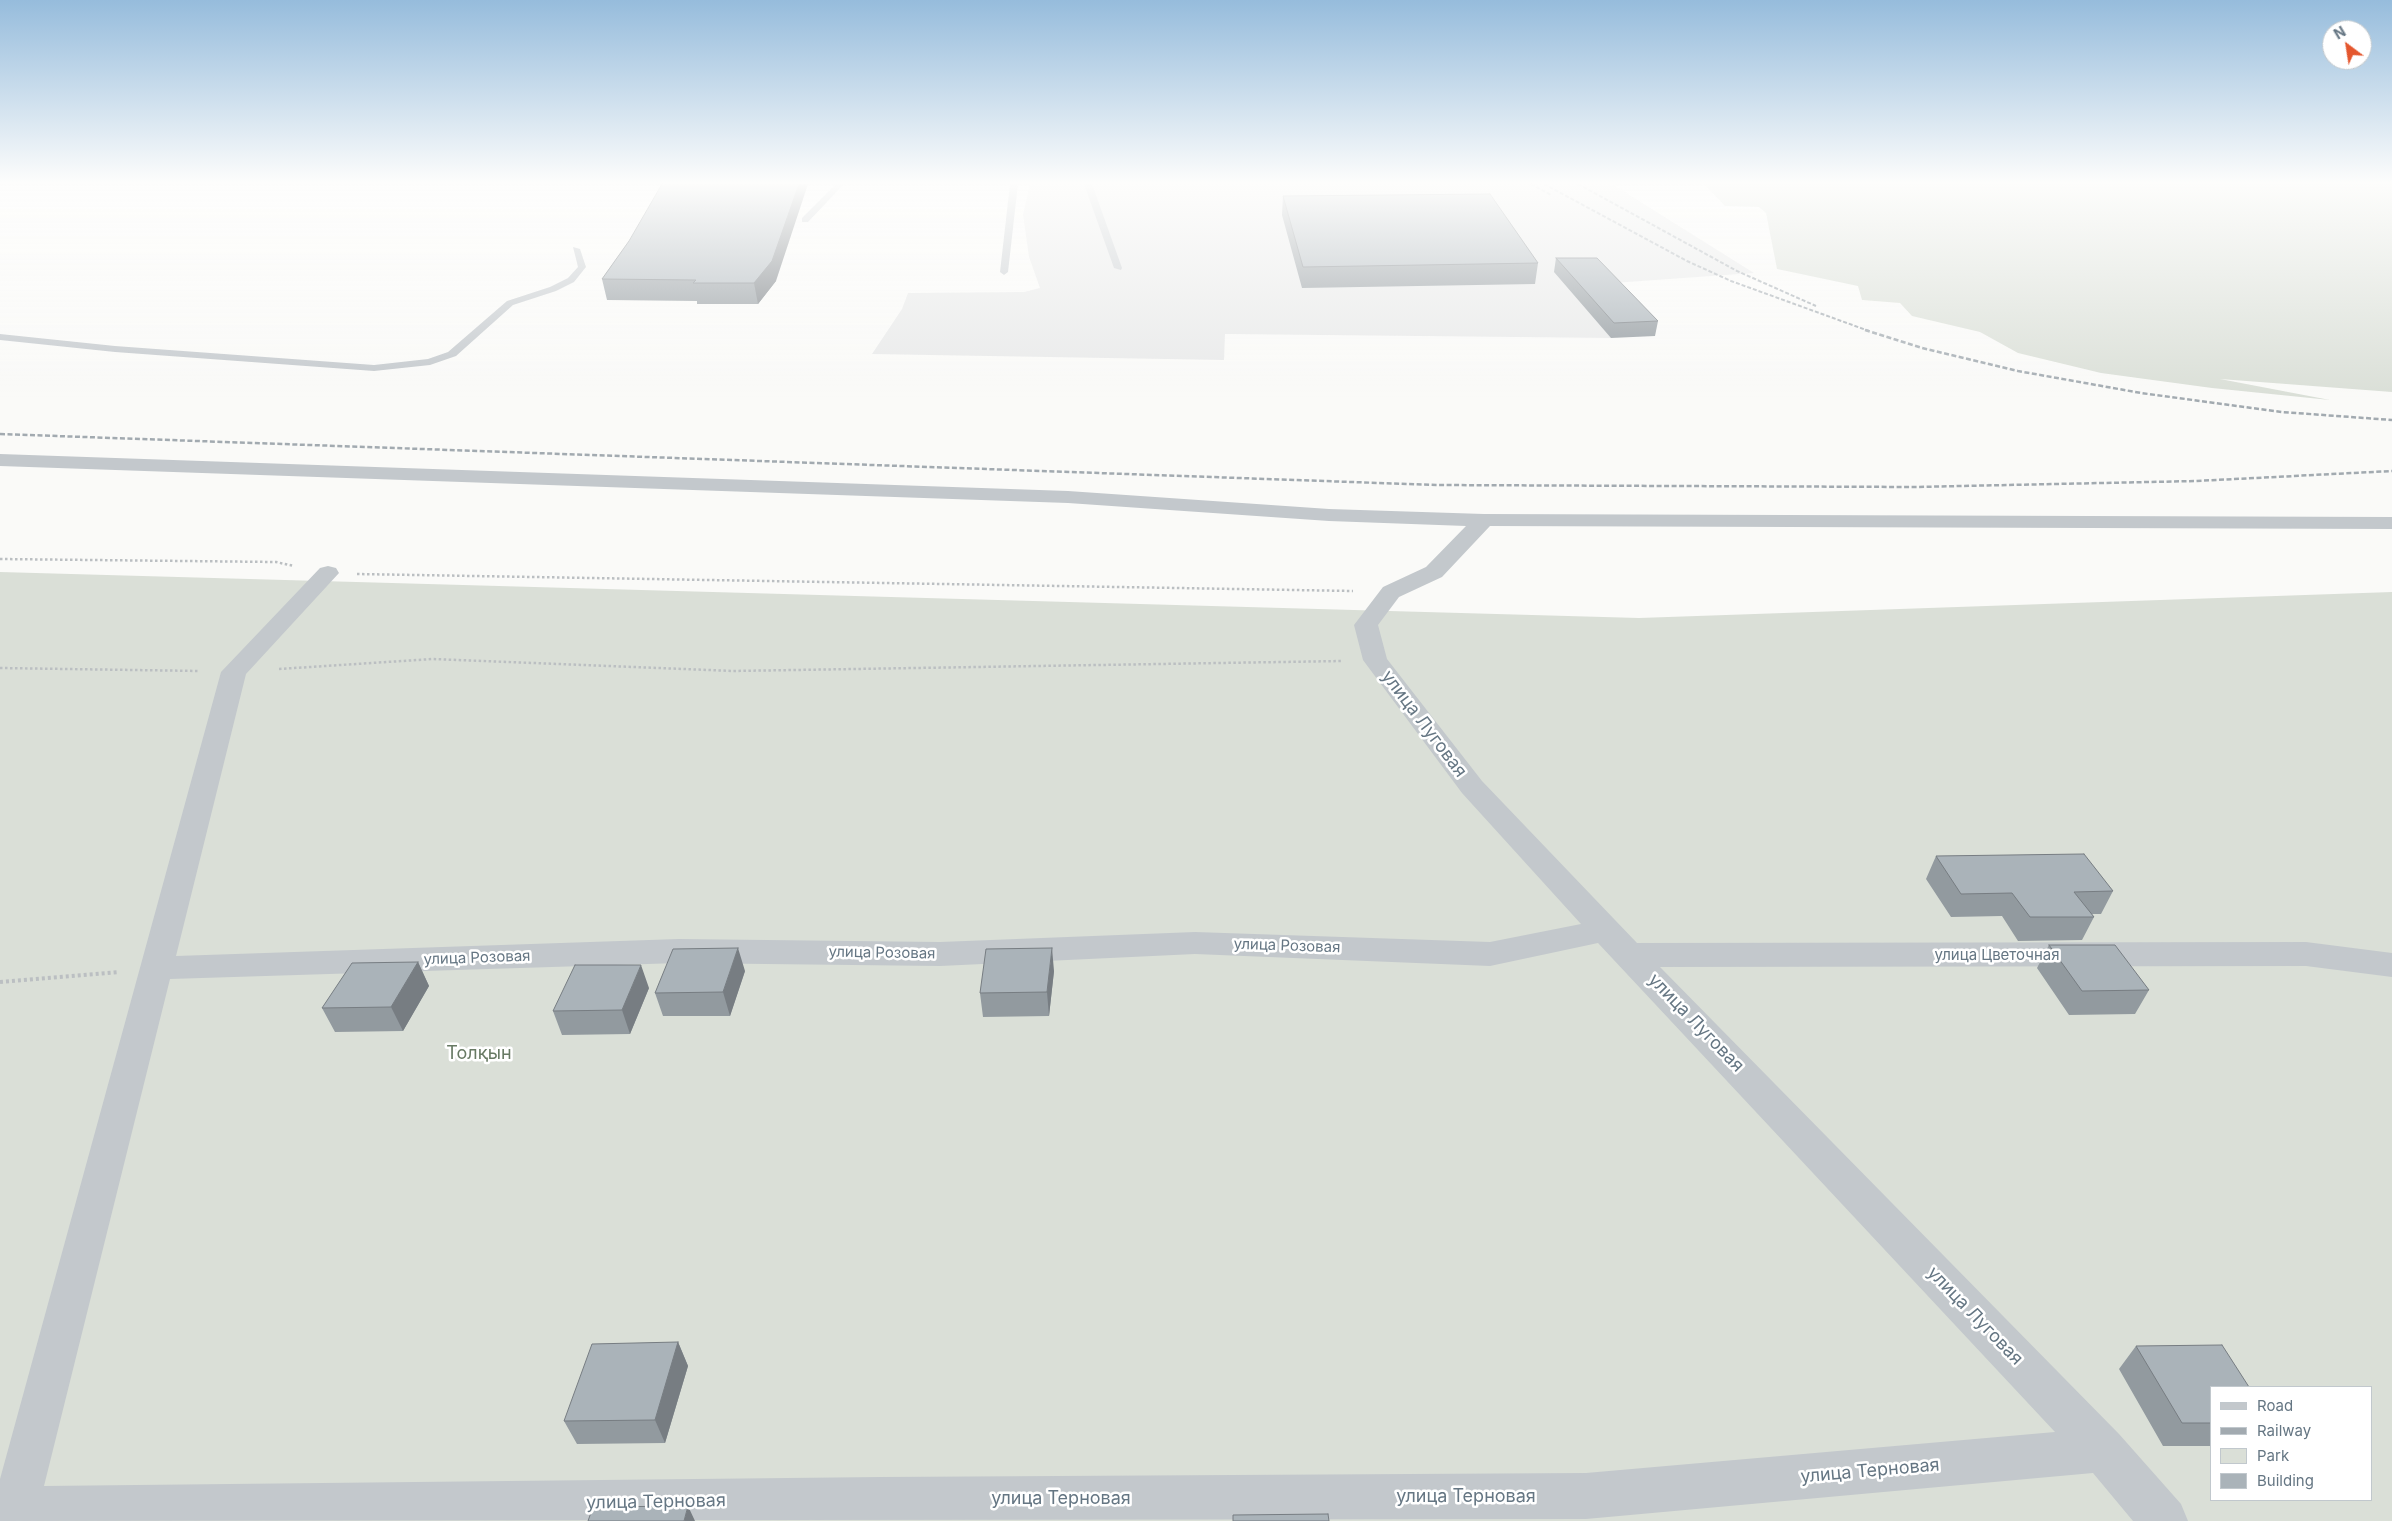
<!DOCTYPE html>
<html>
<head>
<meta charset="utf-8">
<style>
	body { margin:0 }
	#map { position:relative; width:2392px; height:1521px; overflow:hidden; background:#fafaf8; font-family:Inter,sans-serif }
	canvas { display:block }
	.legend { position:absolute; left:2210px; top:1386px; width:162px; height:115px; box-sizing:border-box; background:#fff; border:1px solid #c1c8cd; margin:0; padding:6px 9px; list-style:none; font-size:15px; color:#657683 }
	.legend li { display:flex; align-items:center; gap:10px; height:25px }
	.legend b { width:25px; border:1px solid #c1c8cd }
	.north { position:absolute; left:2322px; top:20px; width:50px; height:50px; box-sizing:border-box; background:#fff; border:1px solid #c1c8cd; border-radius:50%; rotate:329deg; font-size:14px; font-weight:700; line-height:20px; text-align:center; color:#657683 }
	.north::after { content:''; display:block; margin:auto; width:18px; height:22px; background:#e4572e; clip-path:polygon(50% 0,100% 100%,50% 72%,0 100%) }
</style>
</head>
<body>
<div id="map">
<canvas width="2392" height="1521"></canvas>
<ul class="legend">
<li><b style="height:6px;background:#c3c8cc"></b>Road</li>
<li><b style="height:6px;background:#a2aab0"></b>Railway</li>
<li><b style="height:14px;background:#dadfd7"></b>Park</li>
<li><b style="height:14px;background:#aab3b9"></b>Building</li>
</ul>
<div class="north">N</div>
</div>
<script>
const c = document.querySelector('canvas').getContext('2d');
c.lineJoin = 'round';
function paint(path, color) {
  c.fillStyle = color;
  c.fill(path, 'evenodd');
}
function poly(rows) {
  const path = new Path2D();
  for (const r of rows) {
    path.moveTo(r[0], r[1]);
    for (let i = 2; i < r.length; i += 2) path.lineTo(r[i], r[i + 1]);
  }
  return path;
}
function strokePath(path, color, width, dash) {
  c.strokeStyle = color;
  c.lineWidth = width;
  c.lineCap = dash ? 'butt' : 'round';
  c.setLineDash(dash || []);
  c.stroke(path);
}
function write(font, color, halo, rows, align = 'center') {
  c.font = font + ' Inter,sans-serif';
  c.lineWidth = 5;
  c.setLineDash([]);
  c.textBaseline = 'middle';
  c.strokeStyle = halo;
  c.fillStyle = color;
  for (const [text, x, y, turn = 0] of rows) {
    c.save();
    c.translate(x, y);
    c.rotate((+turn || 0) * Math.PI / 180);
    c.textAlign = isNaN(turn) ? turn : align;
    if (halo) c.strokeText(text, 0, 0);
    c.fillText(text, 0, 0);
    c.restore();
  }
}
const built = poly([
	[1030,184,1612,184,1754,273,1613,283,1611,338,1225,334,1224,360,872,354,902,309,908,293,1024,292,1040,288,1029,257,1023,215]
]);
const green = poly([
	[1704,184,2392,184,2392,392,2220,379,2330,400,2212,388,2101,373,2018,353,1980,332,1912,316,1900,303,1862,300,1858,286,1777,269,1766,213,1759,207,1725,206],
	[0,572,1639,618,2392,592,2392,1521,0,1521],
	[2211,1387,2371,1387,2371,1500,2211,1500]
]);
const pathFar1 = poly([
	[0,559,276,562,294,566],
	[357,574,1353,591],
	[0,668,200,671],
	[279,669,433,659,733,671,1342,661]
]);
const path = poly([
	[0,982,119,972]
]);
const lane = poly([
	[836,184,844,184,808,222,802,222,802,218,836,184],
	[1010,184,1018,184,1008,272,1004,275,1000,272,1010,184],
	[1084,184,1092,184,1122,268,1121,270,1114,268,1084,184],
	[573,247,580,249,586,267,574,282,556,291,513,305,456,356,430,365,374,371,115,352,0,340,0,334,115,346,374,365,428,359,448,352,507,301,550,287,568,278,578,267,573,247]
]);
const street = poly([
	[0,454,1068,491,1329,509,1484,514,2392,517,2392,529,1490,526,1442,577,1399,597,1378,625,1387,659,1482,781,1637,943,2306,942,2392,953,2392,977,2306,966,1660,967,2119,1434,2181,1504,2188,1521,2133,1521,2093,1473,1586,1519,0,1521,0,1479,221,672,320,568,328,566,336,568,339,573,246,674,176,956,679,939,940,942,1195,932,1490,942,1581,924,1462,793,1363,660,1354,625,1383,587,1426,567,1466,526,1329,521,1068,503,0,466,0,454],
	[1598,943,2055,1432,1586,1473,881,1477,44,1486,170,979,679,963,940,966,1195,954,1490,966,1598,943]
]);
const railFar1 = poly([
	[1531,184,1551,195],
	[1544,184,1687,261,1731,281,1869,331],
	[1578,184,1737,271,1816,306]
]);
const rail = poly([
	[1865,330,1922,348,2018,371,2141,393,2282,412,2392,420],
	[0,434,1436,485,1914,487,2196,481,2392,471]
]);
const wall = poly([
	[1283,196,1538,263,1535,284,1302,288,1282,215],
	[629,241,776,281,758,304,697,304,697,301,607,300,602,279],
	[1556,258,1658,321,1655,336,1611,338,1554,272],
	[1936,856,2113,891,2101,914,2092,914,2094,917,2082,940,2018,941,2002,916,1951,917,1926,879],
	[2049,945,2149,990,2135,1014,2069,1015,2037,968],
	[418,962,429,986,403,1031,335,1032,322,1008],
	[745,971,730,1016,663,1016,655,993],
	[1054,971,1049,1016,983,1017,980,993],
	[649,988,630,1034,562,1035,553,1011],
	[678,1342,688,1366,665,1443,577,1444,564,1421],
	[2136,1346,2211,1387,2211,1446,2163,1446,2119,1369]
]);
const shadedWall = poly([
	[799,184,808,184,776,281,758,304,754,283],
	[738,948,745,971,730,1016,723,992],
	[1052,948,1054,971,1049,1016,1047,992],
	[418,962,429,986,403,1031,391,1007],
	[641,965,649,988,630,1034,622,1010],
	[678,1342,688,1366,665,1443,655,1420],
	[688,1506,695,1521,684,1521]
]);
const building = poly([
	[662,184,799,184,772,261,754,283,693,283,696,280,602,279,629,241,662,184],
	[1490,194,1538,263,1303,267,1283,196,1490,194],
	[1556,258,1597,258,1658,321,1614,323,1556,258],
	[2084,854,2113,891,2074,892,2094,917,2030,917,2012,893,1961,894,1936,856,2084,854],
	[2049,945,2115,945,2149,990,2082,991,2049,945],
	[738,948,723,992,655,993,673,949,738,948],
	[1052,948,1047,992,980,993,986,949,1052,948],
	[418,962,391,1007,322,1008,352,963,418,962],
	[575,965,641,965,622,1010,553,1011,575,965],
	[678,1342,655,1420,564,1421,592,1344,678,1342],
	[2222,1345,2249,1387,2211,1387,2211,1423,2182,1423,2136,1346,2222,1345],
	[688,1506,684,1521,588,1521,593,1507,688,1506],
	[1328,1514,1329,1521,1233,1521,1233,1515,1328,1514]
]);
const streetNames = [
	["улица Розовая",1287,946,2],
	["улица Розовая",882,953,1],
	["улица Цветочная",1997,955],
	["улица Розовая",477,958,-2]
];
const nearStreetnames = [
	["улица Луговая",1424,724,53],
	["улица Луговая",1696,1023,46],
	["улица Луговая",1975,1316,46],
	["улица Терновая",1870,1471,-5],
	["улица Терновая",1466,1497],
	["улица Терновая",1061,1499],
	["улица Терновая",656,1502,-1]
];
const nearParknames = [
	["Толқын",479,1054]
];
paint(built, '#e8e9e9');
paint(green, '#dadfd7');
strokePath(pathFar1, '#bbbfc2', 2.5, [2.5, 2.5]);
strokePath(path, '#bbbfc2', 4, [3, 3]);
paint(lane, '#c3c8cc');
paint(street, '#c3c8cc');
strokePath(railFar1, '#a2aab0', 2, [4, 2]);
strokePath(rail, '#a2aab0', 2.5, [5, 2.5]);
paint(wall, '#929a9f');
paint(shadedWall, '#777d82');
paint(building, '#aab3b9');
strokePath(building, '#777d82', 1);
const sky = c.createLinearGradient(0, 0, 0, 397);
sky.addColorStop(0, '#96bcdc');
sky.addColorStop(0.46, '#fdfdfc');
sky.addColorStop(1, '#fdfdfc00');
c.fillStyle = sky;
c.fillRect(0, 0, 2392, 397);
write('15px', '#657683', '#fff', streetNames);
write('18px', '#657683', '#fff', nearStreetnames);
write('18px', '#687a64', '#fff', nearParknames);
</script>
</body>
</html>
